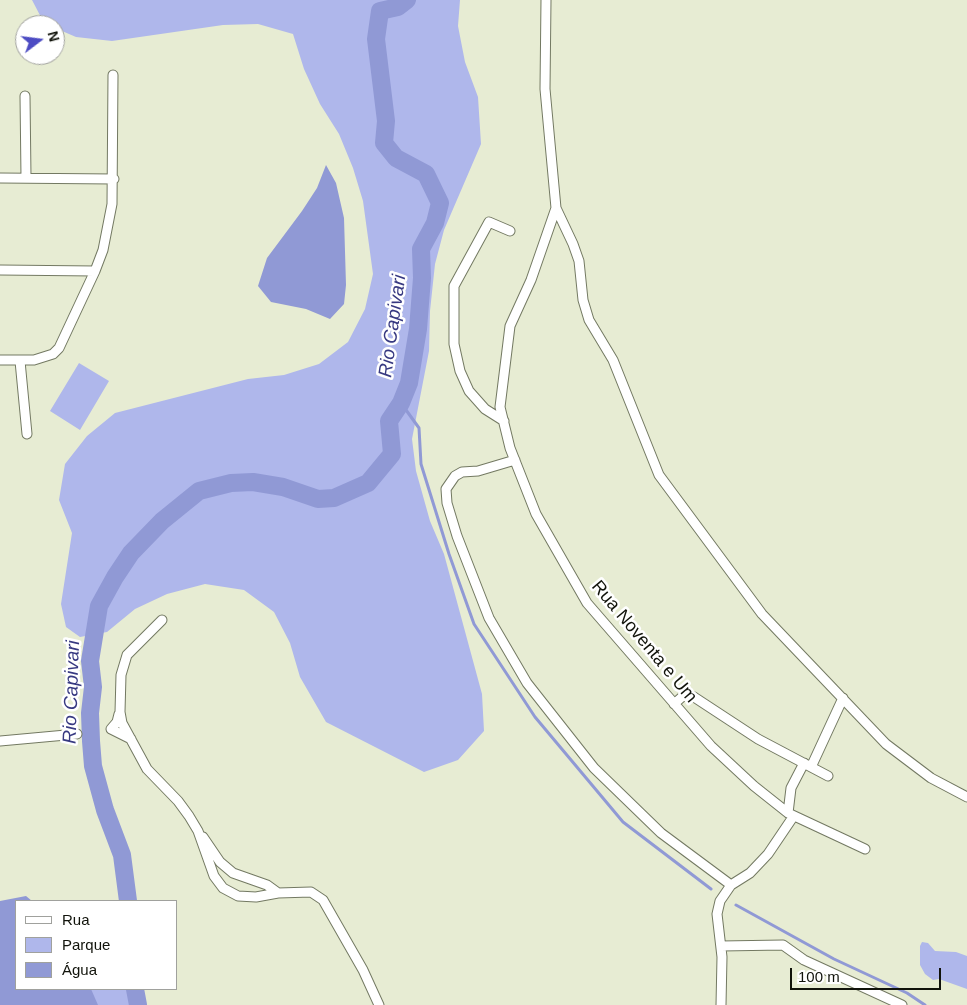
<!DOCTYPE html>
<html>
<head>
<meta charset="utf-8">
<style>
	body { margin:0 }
	#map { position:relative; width:967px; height:1005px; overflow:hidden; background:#e7ecd3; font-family:Arial,sans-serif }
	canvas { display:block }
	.legend { position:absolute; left:15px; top:900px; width:162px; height:90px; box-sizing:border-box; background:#fff; border:1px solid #a0a19d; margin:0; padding:6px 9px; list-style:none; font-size:15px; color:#11130b }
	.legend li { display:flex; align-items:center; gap:10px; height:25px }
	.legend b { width:25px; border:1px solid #a0a19d }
	.north { position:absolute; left:15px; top:15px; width:50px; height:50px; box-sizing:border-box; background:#fff; border:1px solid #a0a19d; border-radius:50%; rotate:75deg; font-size:14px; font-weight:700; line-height:20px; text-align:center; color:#11130b }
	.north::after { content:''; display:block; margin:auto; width:18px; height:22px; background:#4d4cc3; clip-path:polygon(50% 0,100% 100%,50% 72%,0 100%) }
	.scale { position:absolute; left:790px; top:968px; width:151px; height:22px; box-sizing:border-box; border:2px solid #11130b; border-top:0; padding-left:6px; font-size:15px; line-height:18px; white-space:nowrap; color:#11130b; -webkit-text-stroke:4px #fff; paint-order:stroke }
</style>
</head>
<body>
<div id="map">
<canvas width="967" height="1005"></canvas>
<ul class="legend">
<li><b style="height:6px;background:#fff"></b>Rua</li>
<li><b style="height:14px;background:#afb7eb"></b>Parque</li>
<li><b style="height:14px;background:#9099d5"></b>Água</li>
</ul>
<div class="north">N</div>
<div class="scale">100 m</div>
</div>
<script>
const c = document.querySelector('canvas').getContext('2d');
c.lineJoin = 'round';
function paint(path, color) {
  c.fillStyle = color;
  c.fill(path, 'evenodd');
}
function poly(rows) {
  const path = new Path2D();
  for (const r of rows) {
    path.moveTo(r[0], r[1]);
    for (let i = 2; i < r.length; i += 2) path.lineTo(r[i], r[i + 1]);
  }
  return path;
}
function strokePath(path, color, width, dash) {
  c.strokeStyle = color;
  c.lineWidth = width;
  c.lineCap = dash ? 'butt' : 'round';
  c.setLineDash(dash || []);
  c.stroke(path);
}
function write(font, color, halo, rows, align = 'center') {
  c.font = font + ' Arial,sans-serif';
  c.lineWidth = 5;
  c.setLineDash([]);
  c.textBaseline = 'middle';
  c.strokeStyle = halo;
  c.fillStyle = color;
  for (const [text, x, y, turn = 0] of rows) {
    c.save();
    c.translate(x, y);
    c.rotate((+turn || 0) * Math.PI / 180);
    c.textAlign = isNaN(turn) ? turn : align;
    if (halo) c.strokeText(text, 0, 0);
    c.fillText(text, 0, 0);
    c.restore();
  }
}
const green = poly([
	[32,0,460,0,458,26,465,62,478,97,481,144,444,230,435,264,430,311,429,351,412,439,416,471,430,521,444,554,482,694,484,731,458,760,424,772,326,722,300,677,290,643,274,612,244,590,205,584,167,594,135,609,107,632,80,637,66,627,61,604,72,533,59,500,65,464,87,436,115,413,248,379,284,375,319,364,348,342,365,309,373,274,363,201,353,168,339,134,320,104,304,69,293,34,258,24,223,25,112,41,76,37,55,28,55,25,44,23],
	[79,363,109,381,80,430,50,411],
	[922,942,928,943,935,951,956,952,967,956,967,989,939,979,933,980,925,974,920,965,920,946],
	[80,989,128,989,135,1005,86,1005]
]);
const water = poly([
	[326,165,336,183,344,218,346,285,344,304,330,319,306,309,271,302,258,286,267,258,302,211,317,188],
	[26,896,32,901,16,901,16,989,91,989,98,1005,0,1005,0,901]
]);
const stream = poly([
	[401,403,419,428,421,464,449,554,474,624,535,717,623,822,711,889],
	[736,905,834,959,907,993,925,1005]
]);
const river = poly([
	[128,901,122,855,105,810,93,766,91,741,90,713,93,687,90,661,99,606,115,577,131,553,162,521,199,491,231,483,253,482,283,487,318,499,334,498,368,483,392,454,389,421,401,403,409,383,418,329,422,278,421,249,435,223,440,203,426,174,396,158,384,143,386,121,376,39,380,11,398,7,407,0],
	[135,989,138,1005]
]);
const minor = poly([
	[546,0,545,89,556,208,573,244,579,261,583,300,589,320,613,360,659,475,762,614,886,744,931,778,967,797],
	[25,96,26,177],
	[0,178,114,179],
	[556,208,531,280,510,326,500,407,510,448,536,514,587,603,711,746,754,786,788,813,865,849],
	[0,270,95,271],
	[0,360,34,360,53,354,59,348,95,271,103,250,112,204,113,75],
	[20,361,27,434],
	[504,421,485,409,469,391,460,371,454,344,454,286,489,222,510,231],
	[515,460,478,471,462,472,455,476,446,489,447,503,457,536,489,618,527,683,594,768,661,833,731,885],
	[162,620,127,655,121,675,120,712,122,723,147,769,178,801,189,816,198,831,214,876,223,888,238,896,256,897,278,893,311,892,323,900,363,970,379,1005],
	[674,704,683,696,694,697,758,739,828,776],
	[119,714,117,722,111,729,131,739],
	[0,741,77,734],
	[812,765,843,698],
	[788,813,791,788,804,763],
	[203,837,220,862,233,873,267,885,278,893],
	[721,946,783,945,804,960,902,1005],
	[721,1005,722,957,717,914,720,901,731,885,750,873,768,854,793,817]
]);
const streetNames = [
	["Rua Noventa e Um",644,642,50]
];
const waterNames = [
	["Rio Capivari",393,326,-82],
	["Rio Capivari",72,692,-88]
];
paint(green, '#afb7eb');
paint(water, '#9099d5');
strokePath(stream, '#9099d5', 3);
strokePath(river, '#9099d5', 18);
strokePath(minor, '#737962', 11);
strokePath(minor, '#fff', 9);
write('18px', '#11130b', '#fff', streetNames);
write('italic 19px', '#373981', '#fff', waterNames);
</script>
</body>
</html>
